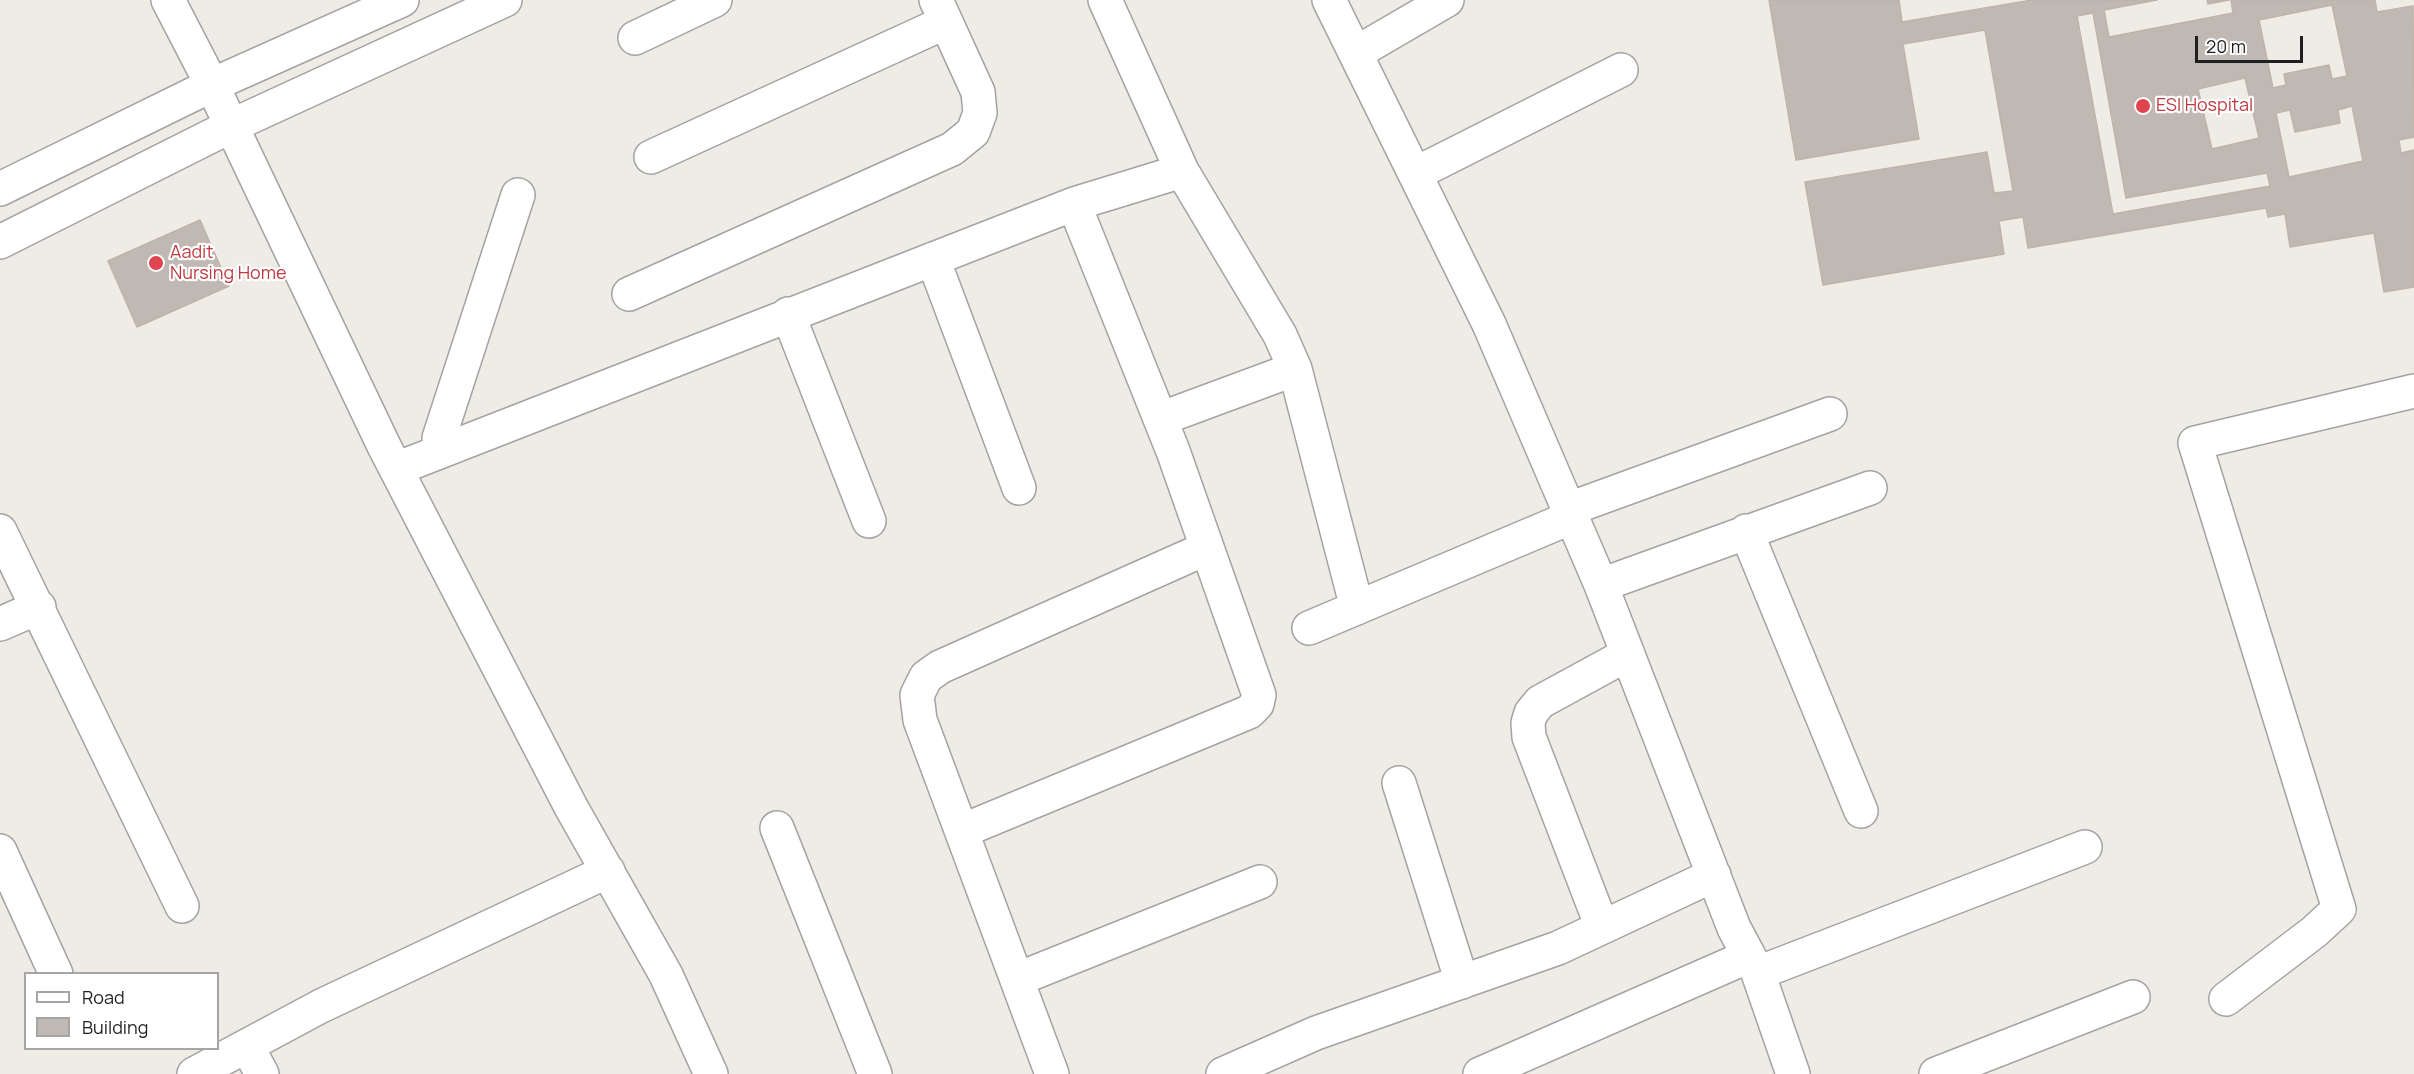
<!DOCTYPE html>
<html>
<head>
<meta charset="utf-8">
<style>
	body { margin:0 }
	#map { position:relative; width:2414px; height:1074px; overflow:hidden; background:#efece6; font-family:Manrope,sans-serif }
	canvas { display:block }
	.legend { position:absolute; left:24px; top:972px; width:195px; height:78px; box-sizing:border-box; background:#fff; border:2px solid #a5a5a5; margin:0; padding:8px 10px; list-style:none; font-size:18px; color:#1f1f1f }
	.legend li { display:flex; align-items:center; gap:12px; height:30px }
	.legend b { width:30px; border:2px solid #a5a5a5 }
	.scale { position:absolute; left:2195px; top:36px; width:108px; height:27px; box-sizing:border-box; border:3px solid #1f1f1f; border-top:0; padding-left:8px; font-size:18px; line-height:21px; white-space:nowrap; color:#1f1f1f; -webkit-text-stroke:4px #fff; paint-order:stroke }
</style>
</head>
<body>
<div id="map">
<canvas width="2414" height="1074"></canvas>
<ul class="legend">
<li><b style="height:8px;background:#fff"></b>Road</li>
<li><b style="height:16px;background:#bfb8b3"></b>Building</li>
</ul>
<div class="scale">20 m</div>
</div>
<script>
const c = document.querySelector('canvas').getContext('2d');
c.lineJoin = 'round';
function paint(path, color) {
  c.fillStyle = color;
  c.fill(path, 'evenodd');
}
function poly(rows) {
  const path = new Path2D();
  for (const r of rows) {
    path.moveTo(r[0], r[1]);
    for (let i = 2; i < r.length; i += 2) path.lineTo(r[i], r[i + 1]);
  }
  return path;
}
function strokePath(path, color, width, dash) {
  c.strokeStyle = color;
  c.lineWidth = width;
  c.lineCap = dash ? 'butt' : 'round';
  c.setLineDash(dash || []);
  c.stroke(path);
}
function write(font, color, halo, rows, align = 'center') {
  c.font = font + ' Manrope,sans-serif';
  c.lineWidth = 4.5;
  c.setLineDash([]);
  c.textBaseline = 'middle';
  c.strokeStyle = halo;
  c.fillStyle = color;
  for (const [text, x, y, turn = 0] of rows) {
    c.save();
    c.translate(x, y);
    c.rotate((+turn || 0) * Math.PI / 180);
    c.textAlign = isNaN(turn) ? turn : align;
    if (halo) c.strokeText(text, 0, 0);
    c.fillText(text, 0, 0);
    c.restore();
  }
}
const building = poly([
	[1769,0,1899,0,1902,22,2032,0,2157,0,2104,10,2109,37,2233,13,2231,0,2375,0,2377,12,2413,6,2414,137,2399,140,2401,153,2414,150,2414,287,2384,292,2374,233,2290,247,2285,214,2268,217,2266,208,2028,248,2023,217,1999,221,2004,254,1823,285,1805,182,1987,152,1994,193,2013,191,1985,30,1903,44,1919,139,1796,160,1769,0],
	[2332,5,2347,76,2332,79,2329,65,2284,74,2286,85,2273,88,2259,20,2332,5],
	[2093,13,2126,198,2267,173,2270,186,2113,214,2077,16,2093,13],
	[2245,78,2259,138,2212,149,2198,89,2245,78],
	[2352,106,2363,161,2289,177,2276,113,2290,110,2295,132,2340,123,2338,110,2352,106],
	[2207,0,2229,0,2208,4,2207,0],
	[200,220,229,286,137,327,108,261,200,220]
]);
const minor = poly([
	[168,0,212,85,384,446,571,807,666,975,711,1074],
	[1329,0,1489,324,1601,585,1734,928,1758,973,1793,1074],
	[635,38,715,0],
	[1356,53,1447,0],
	[651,157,946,22],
	[1182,171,1280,335,1295,369,1357,608],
	[1415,174,1621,70],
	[0,189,212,85,402,0],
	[0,242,231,126,505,0],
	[933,259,1019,488],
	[629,294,952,149,973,132,980,113,978,92,936,0],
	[788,314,869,521],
	[1160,419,1295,369],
	[442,450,439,438,518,195],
	[396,469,1074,204],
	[1569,509,1830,414],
	[0,531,182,906],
	[1746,531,1861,811],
	[1601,585,1870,488],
	[0,624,39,607],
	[1309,628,1572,517],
	[1399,783,1462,982],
	[777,828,875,1074],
	[962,831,1249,712,1257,704,1259,695,1173,451,1074,204,1182,171,1105,0],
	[0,851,56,974],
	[1602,927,1529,737,1528,723,1531,713,1540,702,1628,654],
	[1758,973,2085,847],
	[1018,979,1260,882],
	[2226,999,2314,932,2339,909,2195,443,2414,391],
	[247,1046,262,1074],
	[194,1074,321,1006,608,871],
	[1052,1074,920,720,917,695,926,677,940,667,1207,548],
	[1223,1074,1316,1033,1558,948,1714,875],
	[1480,1074,1749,956],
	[1936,1074,2133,997]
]);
const markers = [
	[2143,106,8,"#e0444e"],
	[156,263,8,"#e0444e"]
];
const healthNames = [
	["ESI Hospital",2156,106],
	["Aadit",170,253],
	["Nursing Home",170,274]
];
paint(building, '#bfb8b3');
strokePath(building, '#c0b3aa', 1.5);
strokePath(minor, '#a3a3a3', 36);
strokePath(minor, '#fff', 33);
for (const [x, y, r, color] of markers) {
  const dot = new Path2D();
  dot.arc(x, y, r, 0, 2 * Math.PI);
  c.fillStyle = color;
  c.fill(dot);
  strokePath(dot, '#fff', 2);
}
write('18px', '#be3a42', '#fff', healthNames, 'left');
</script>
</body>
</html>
